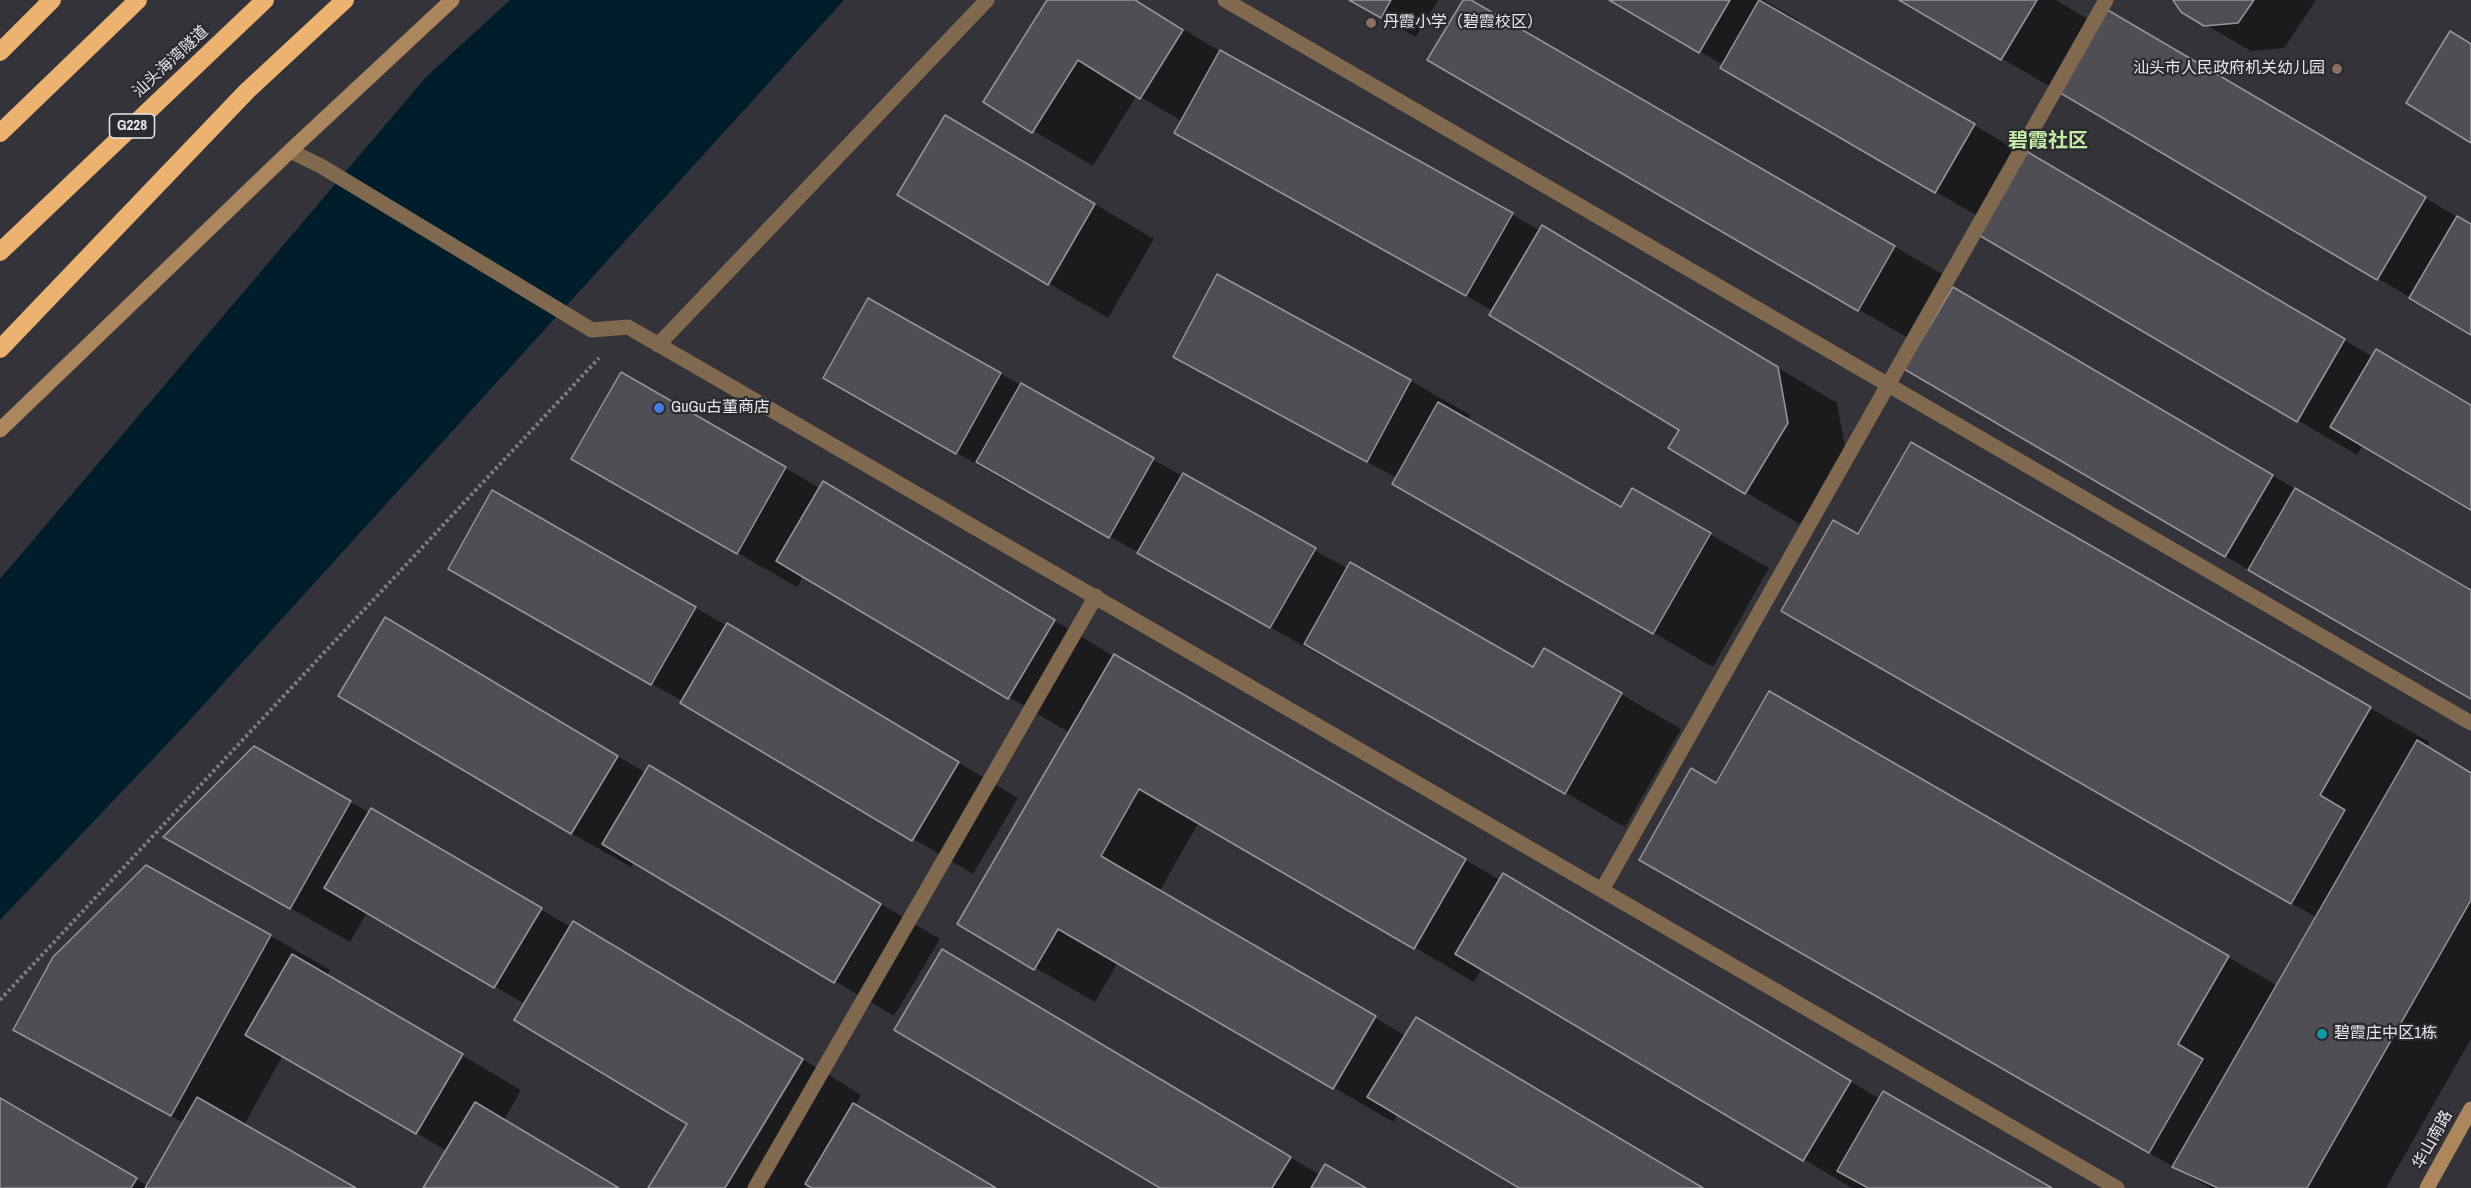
<!DOCTYPE html>
<html>
<head>
<meta charset="utf-8">
<style>
	body { margin:0 }
	canvas { display:block; background:#333339 }
</style>
</head>
<body>
<canvas width="2471" height="1188"></canvas>
<script>
const c = document.querySelector('canvas').getContext('2d');
c.lineJoin = 'round';
function paint(path, color) {
  c.fillStyle = color;
  c.fill(path, 'evenodd');
}
function poly(rows) {
  const path = new Path2D();
  for (const r of rows) {
    path.moveTo(r[0], r[1]);
    for (let i = 2; i < r.length; i += 2) path.lineTo(r[i], r[i + 1]);
  }
  return path;
}
function strokePath(path, color, width, dash) {
  c.strokeStyle = color;
  c.lineWidth = width;
  c.lineCap = dash ? 'butt' : 'round';
  c.setLineDash(dash || []);
  c.stroke(path);
}
function write(font, color, halo, rows, align = 'center') {
  c.font = font + ' "Archivo Narrow","Noto Sans SC",sans-serif';
  c.lineWidth = 4.5;
  c.setLineDash([]);
  c.textBaseline = 'middle';
  c.strokeStyle = halo;
  c.fillStyle = color;
  for (const [text, x, y, turn = 0] of rows) {
    c.save();
    c.translate(x, y);
    c.rotate((+turn || 0) * Math.PI / 180);
    c.textAlign = isNaN(turn) ? turn : align;
    if (halo) c.strokeText(text, 0, 0);
    c.fillText(text, 0, 0);
    c.restore();
  }
}
const water = poly([
	[510,0,844,0,189,721,0,920,0,579,426,77]
]);
const shadow = poly([
	[1048,0,1135,0,1221,52,1541,231,1602,262,1837,403,1847,458,1805,527,1670,448,1681,430,1493,311,1235,167,1182,121,1137,95,1093,166,985,102],
	[1352,0,1438,0,1416,37],
	[1464,0,1468,0,1954,281,1935,315,2013,323,2471,592,2471,697,2225,556,1920,345,1429,60],
	[1612,0,1764,0,1798,20,1797,21,2025,155,2086,187,2373,357,2471,406,2471,508,2363,445,2357,455,1979,233,1986,221,1722,67,1723,65],
	[1902,0,2056,0,2098,25,2165,45,2471,225,2471,333],
	[2175,0,2316,0,2284,48,2251,51,2182,11],
	[1005,151,1154,239,1108,318,1048,283],
	[1218,276,1411,381,1470,415,1467,420,1622,509,1632,490,1769,568,1713,667,1394,484,1397,478,1235,390],
	[869,300,1348,569,1534,669,1545,650,1681,729,1625,827,1332,659,1330,661,1017,484,1016,487,825,377],
	[622,374,820,488,883,517,1115,657,1500,880,1563,909,1880,1099,2049,1188,1852,1188,1482,968,1474,982,1199,822,1159,892,1406,1036,1702,1188,1522,1188,1398,1114,1393,1122,1118,962,1095,1002,959,924,1070,733,803,576,797,587,573,458],
	[1912,444,2429,742,2427,747,2471,772,2471,1039,2386,1188,2210,1188,1641,859,1717,785,1770,693,2278,986,2317,918,1783,610,1858,536],
	[493,492,787,660,1018,798,973,874,682,701,450,568],
	[445,653,646,773,709,802,940,939,894,1016,634,862,631,867,571,833],
	[254,748,370,813,371,811,571,927,744,1159,804,1060,861,1095,855,1106,995,1188,815,1188,808,1184,805,1188,649,1188,689,1123,525,1004,367,912,350,942,225,871],
	[271,936,330,970,327,976,521,1090,504,1120,618,1188,425,1188,447,1151,283,1055,244,1125,353,1188,0,1188,0,1100,148,1186,184,1123,75,1064],
	[1002,985,1320,1175,1364,1188,1162,1188]
]);
const building = poly([
	[1047,0,1135,0,1183,30,1140,99,1078,60,1032,133,983,102,1047,0],
	[1349,0,1391,0,1381,18,1349,0],
	[1463,0,1471,0,1895,246,1858,311,1427,60,1463,0],
	[1609,0,1730,0,1699,53,1609,0],
	[1759,0,1975,124,1935,193,1720,68,1759,0],
	[1899,0,2037,0,2001,60,1899,0],
	[2173,0,2254,0,2238,23,2204,26,2181,12,2173,0],
	[2106,9,2426,197,2377,280,2057,91,2106,9],
	[2450,31,2471,44,2471,143,2406,103,2450,31],
	[1220,50,1513,213,1466,296,1174,133,1220,50],
	[945,115,1095,204,1048,285,897,195,945,115],
	[2026,151,2345,339,2297,422,1977,234,2026,151],
	[2457,216,2471,224,2471,335,2409,298,2457,216],
	[1542,225,1778,367,1788,423,1745,494,1668,448,1679,430,1489,315,1542,225],
	[1217,274,1411,380,1367,462,1173,357,1217,274],
	[1953,287,2273,475,2225,557,1904,369,1953,287],
	[868,298,1001,373,956,454,823,378,868,298],
	[2376,349,2471,405,2471,510,2330,427,2376,349],
	[621,372,786,467,737,554,571,459,621,372],
	[1021,383,1154,458,1109,538,976,462,1021,383],
	[1438,402,1621,507,1632,488,1711,533,1653,634,1392,484,1438,402],
	[1911,442,2371,707,2320,795,2345,810,2291,904,1781,611,1833,520,1858,534,1911,442],
	[1183,473,1316,548,1270,628,1137,553,1183,473],
	[823,481,1055,620,1008,699,776,561,823,481],
	[2295,488,2471,590,2471,699,2248,570,2295,488],
	[492,490,696,607,651,685,448,569,492,490],
	[1350,562,1533,667,1544,648,1622,693,1565,794,1304,644,1350,562],
	[385,617,618,756,571,834,338,696,385,617],
	[727,623,959,762,912,841,680,703,727,623],
	[1114,654,1466,859,1414,949,1139,789,1101,856,1376,1016,1333,1089,1058,929,1034,970,957,924,1114,654],
	[1769,691,2229,956,2178,1044,2203,1059,2149,1153,1639,860,1691,768,1716,783,1769,691],
	[2417,740,2471,773,2471,900,2307,1188,2218,1188,2172,1167,2417,740],
	[254,746,351,801,290,909,163,837,254,746],
	[649,765,881,904,834,983,602,844,649,765],
	[371,808,542,908,494,988,324,888,371,808],
	[146,865,271,935,171,1116,13,1030,53,957,146,865],
	[1503,873,1851,1081,1803,1161,1455,954,1503,873],
	[573,921,803,1059,725,1188,648,1188,687,1124,514,1020,573,921],
	[942,949,1291,1157,1272,1188,1160,1188,894,1030,942,949],
	[292,954,463,1054,416,1134,245,1035,292,954],
	[1416,1017,1703,1188,1519,1188,1367,1097,1416,1017],
	[1883,1091,2052,1188,1868,1188,1837,1171,1883,1091],
	[197,1097,356,1188,145,1188,197,1097],
	[0,1098,137,1178,131,1188,0,1188,0,1098],
	[475,1102,619,1188,423,1188,475,1102],
	[853,1103,996,1188,812,1188,805,1184,853,1103],
	[1325,1164,1366,1188,1311,1188,1325,1164]
]);
const path = poly([
	[0,1000,599,358]
]);
const street = poly([
	[1225,0,2471,723],
	[290,151,321,166,592,330,628,327,2117,1188],
	[658,345,987,0],
	[1602,890,2106,0],
	[755,1188,1096,596]
]);
const secondary = poly([
	[0,430,290,151,452,0],
	[2427,1188,2471,1109]
]);
const highway = poly([
	[0,52,52,0],
	[0,133,138,0],
	[0,252,265,0],
	[0,349,247,91,345,0]
]);
const markers = [
	[1371,23,6,"#8d6e63"],
	[2337,69,6,"#8d6e63"],
	[659,408,6,"#3f7fe0"],
	[2322,1034,6,"#0f9aa8"]
];
const shields = [
	[132,126,45]
];
const shieldNames = [
	["G228",132,126]
];
const poiNames = [
	["丹霞小学（碧霞校区）",1383,23],
	["汕头市人民政府机关幼儿园",2325,69,"right"],
	["GuGu古董商店",671,408],
	["碧霞庄中区1栋",2334,1034]
];
const streetNames = [
	["汕头海湾隧道",171,62,-43],
	["华山南路",2433,1140,-61]
];
const quarterNames = [
	["碧霞社区",2048,142]
];
paint(water, '#001d2b');
paint(shadow, '#0007');
paint(building, '#4f4e54');
strokePath(building, '#96959c', 1.5);
strokePath(path, '#7c7c81', 4, [3, 3]);
strokePath(street, '#816950', 15);
strokePath(secondary, '#ac875e', 15);
strokePath(highway, '#ecb270', 18);
for (const [x, y, r, color] of markers) {
  const dot = new Path2D();
  dot.arc(x, y, r, 0, 2 * Math.PI);
  c.fillStyle = color;
  c.fill(dot);
  strokePath(dot, '#29292e', 2);
}
for (const [x, y, w] of shields) {
  const box = new Path2D();
  box.roundRect(x - w / 2, y - 12, w, 24, 4.5);
  c.fillStyle = '#29292e';
  c.fill(box);
  strokePath(box, '#e9e8ec', 1.5);
}
write('bold 15px', '#e9e8ec', null, shieldNames);
write('16px', '#e9e8ec', '#29292e', poiNames, 'left');
write('16px', '#e9e8ec', '#29292e', streetNames);
write('bold 20px', '#c5eca6', '#29292e', quarterNames);
</script>
</body>
</html>
